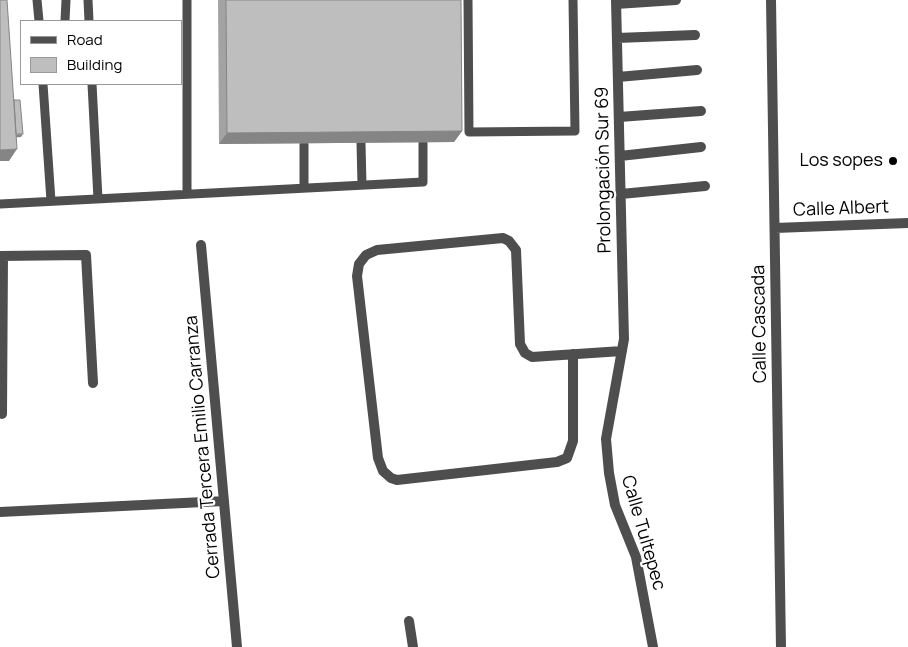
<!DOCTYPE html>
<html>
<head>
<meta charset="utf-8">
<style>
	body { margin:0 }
	#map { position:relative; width:908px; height:647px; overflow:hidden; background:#fff; font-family:Manrope,sans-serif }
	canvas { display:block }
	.legend { position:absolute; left:20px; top:20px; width:162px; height:65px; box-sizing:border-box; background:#fff; border:1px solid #999; margin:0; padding:6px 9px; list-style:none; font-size:15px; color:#000 }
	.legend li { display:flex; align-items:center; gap:10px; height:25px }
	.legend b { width:25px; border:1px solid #999 }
</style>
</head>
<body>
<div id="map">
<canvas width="908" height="647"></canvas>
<ul class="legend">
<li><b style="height:6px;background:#4e4e4e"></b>Road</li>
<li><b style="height:14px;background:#bebebe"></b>Building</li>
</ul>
</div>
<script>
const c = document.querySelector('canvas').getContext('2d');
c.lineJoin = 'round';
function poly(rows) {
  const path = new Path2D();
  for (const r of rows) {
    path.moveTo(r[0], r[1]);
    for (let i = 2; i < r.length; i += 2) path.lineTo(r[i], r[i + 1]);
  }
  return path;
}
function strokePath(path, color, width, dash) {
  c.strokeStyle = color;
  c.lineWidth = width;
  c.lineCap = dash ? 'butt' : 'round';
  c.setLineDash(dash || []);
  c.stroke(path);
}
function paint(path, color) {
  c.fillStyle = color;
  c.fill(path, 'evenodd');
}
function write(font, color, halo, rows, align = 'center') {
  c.font = font + ' Manrope,sans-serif';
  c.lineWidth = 4.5;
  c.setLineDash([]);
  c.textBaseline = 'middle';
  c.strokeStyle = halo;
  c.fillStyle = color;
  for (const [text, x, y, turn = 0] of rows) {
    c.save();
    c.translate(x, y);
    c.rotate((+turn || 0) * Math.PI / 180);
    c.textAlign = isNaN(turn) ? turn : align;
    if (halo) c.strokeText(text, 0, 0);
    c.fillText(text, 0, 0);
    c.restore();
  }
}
const lane = poly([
	[37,0,39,21],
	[88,0,89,21],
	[468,0,469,132,575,131,573,0],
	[65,21,66,0],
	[43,84,51,201],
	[92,84,98,199],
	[361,143,362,185],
	[304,144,304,188],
	[187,194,187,0],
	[0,204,423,182,423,143]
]);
const street = poly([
	[616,0,624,339,606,439,609,473,615,505,636,557,653,647],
	[771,0,781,647],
	[616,4,676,0],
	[617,38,695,35],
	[618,77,697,70],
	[619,117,701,111],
	[620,156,701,147],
	[621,194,705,186],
	[775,228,908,223],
	[201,245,237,647],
	[0,256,86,255,93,383],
	[573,354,573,441,567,458,557,462,397,480,391,478,383,471,378,458,357,276,359,264,366,255,377,250,503,238,509,241,516,250,520,344,525,353,532,357,622,351],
	[2,414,3,256],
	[0,512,224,501],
	[409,621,413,647]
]);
const wall = poly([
	[218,0,461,0,462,131,454,142,219,144]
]);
const shadedWall = poly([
	[462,131,454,142,219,144,227,133],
	[23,134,21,137,8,138,10,135],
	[17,149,9,161,0,161,0,150]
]);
const building = poly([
	[0,0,7,0,17,149,0,150,0,0],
	[226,0,461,0,462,131,227,133,226,0],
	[14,100,20,100,23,134,16,134,14,100]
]);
const markers = [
	[893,161,5,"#000"]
];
const poiNames = [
	["Los sopes",883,161]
];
const streetNames = [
	["Prolongación Sur 69",604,170,-91],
	["Calle Albert",841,209,-2],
	["Calle Cascada",760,324,-91],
	["Cerrada Tercera Emilio Carranza",203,447,-95],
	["Calle Tultepec",643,533,74]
];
strokePath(lane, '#4e4e4e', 9);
strokePath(street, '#4e4e4e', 10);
paint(wall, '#a3a3a3');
paint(shadedWall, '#858585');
paint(building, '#bebebe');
strokePath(building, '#858585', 1);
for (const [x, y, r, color] of markers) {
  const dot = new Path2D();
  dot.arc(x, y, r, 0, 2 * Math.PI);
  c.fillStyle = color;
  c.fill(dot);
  strokePath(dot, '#fff', 2);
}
write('18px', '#000', '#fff', poiNames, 'right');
write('18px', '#000', '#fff', streetNames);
</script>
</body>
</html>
